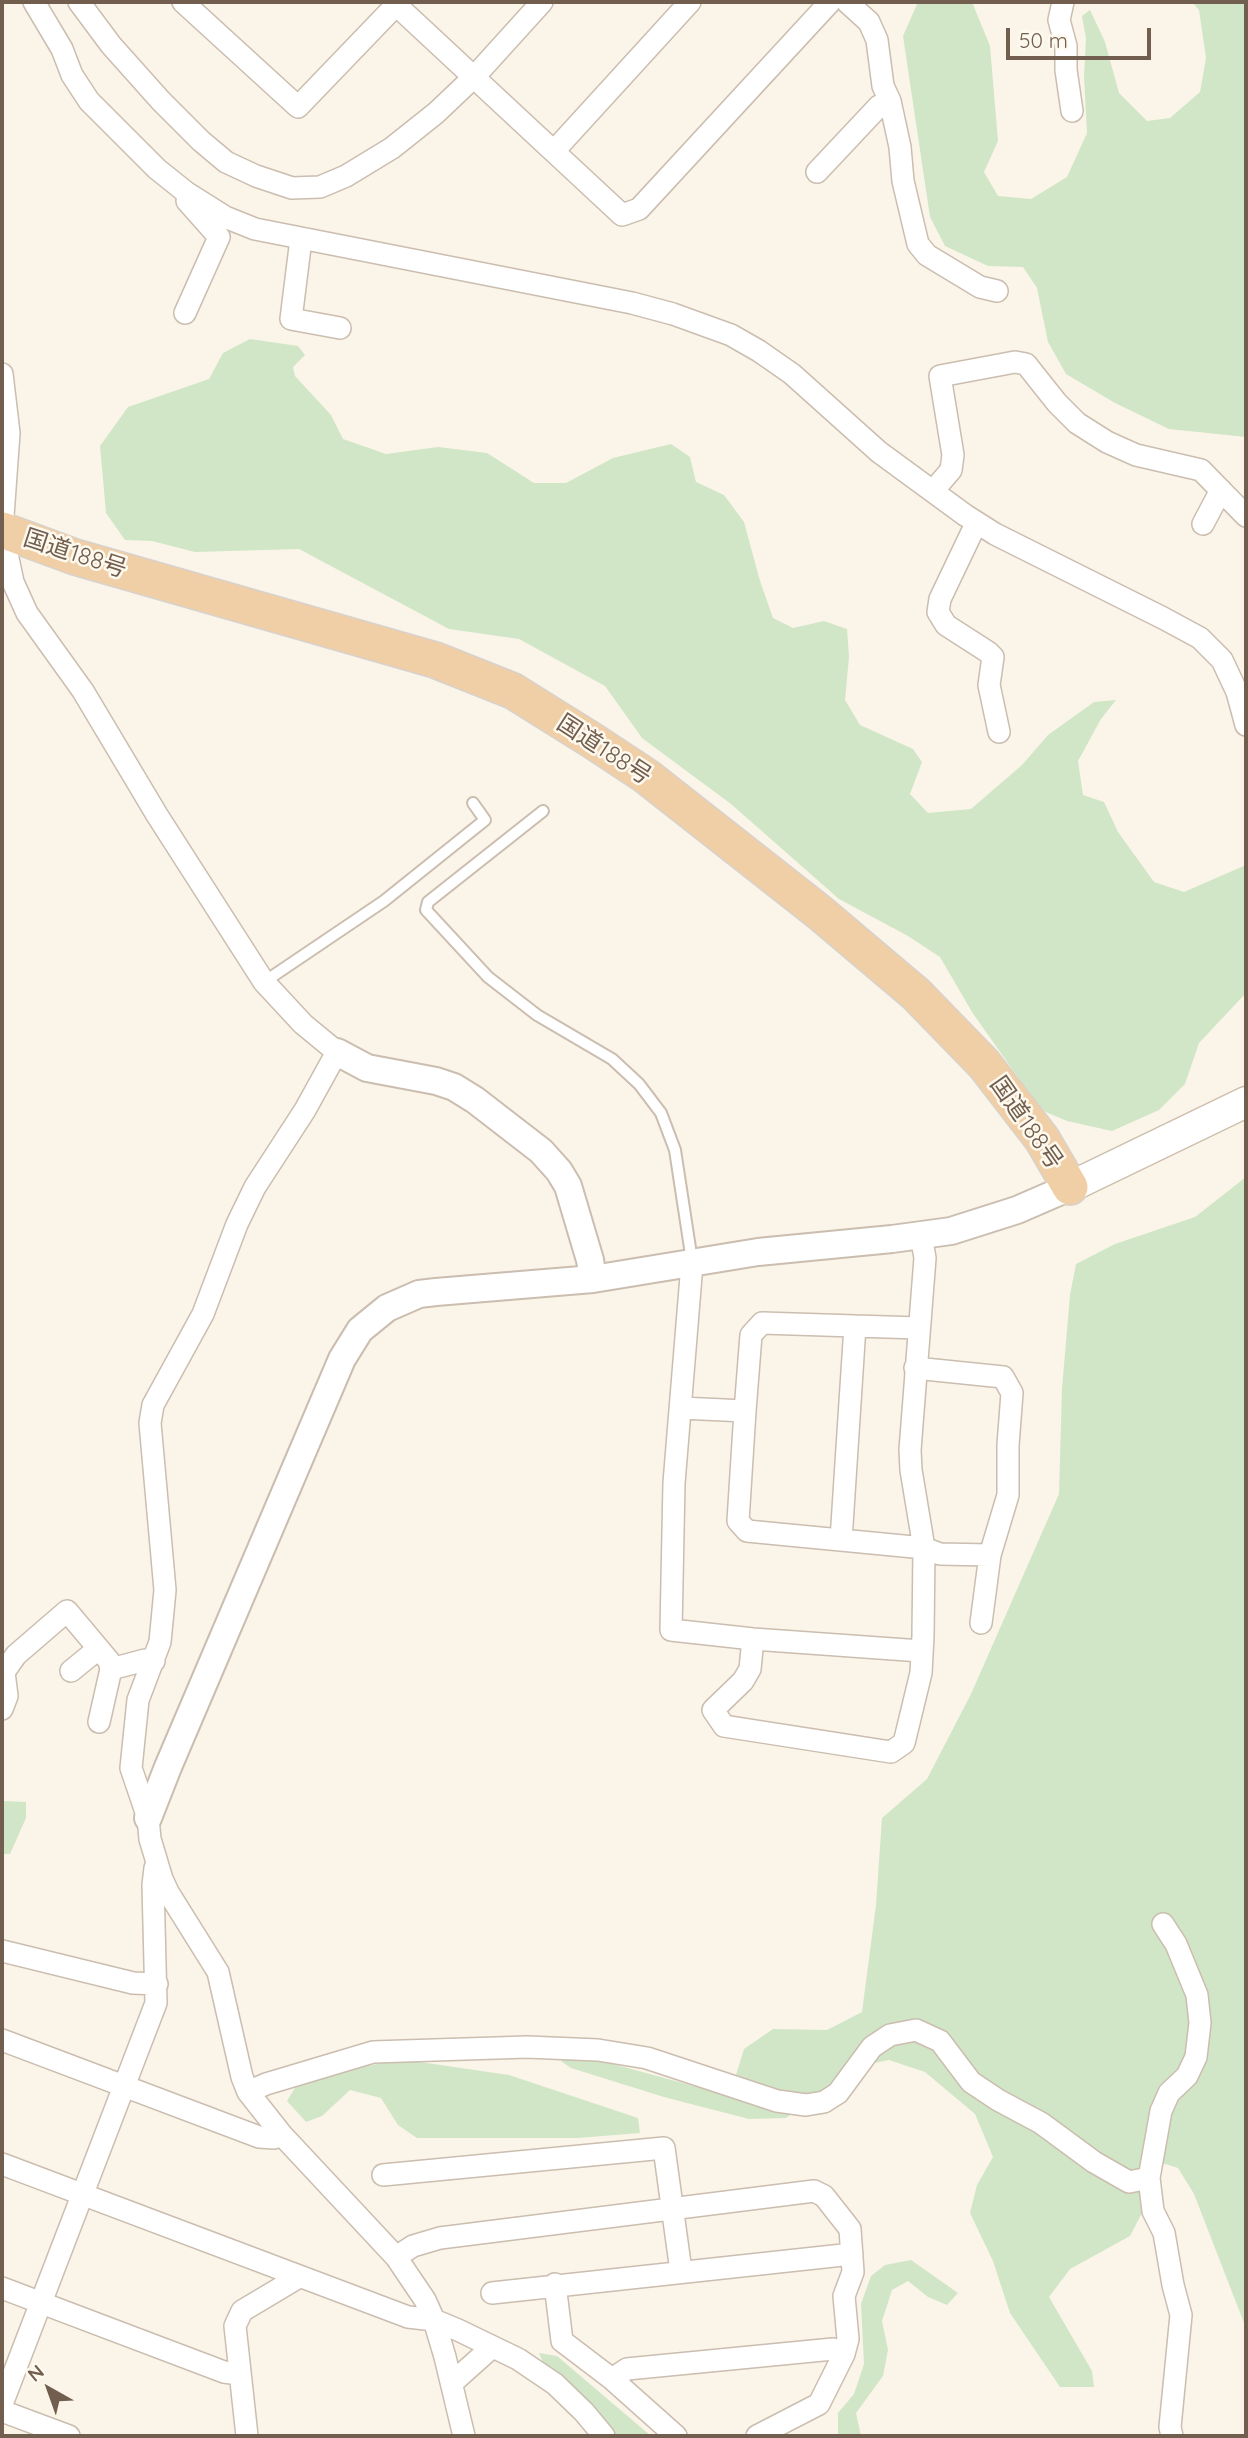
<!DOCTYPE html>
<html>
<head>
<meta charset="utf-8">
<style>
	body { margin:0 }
	#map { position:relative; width:1248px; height:2438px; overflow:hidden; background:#faf5e8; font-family:Quicksand,sans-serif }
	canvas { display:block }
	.frame { position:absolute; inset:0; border:4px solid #725e4e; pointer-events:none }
	.north { position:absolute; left:14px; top:2354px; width:70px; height:70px; -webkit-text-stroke:5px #fdf9ee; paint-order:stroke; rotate:320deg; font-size:19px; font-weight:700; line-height:28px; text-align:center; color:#725e4e }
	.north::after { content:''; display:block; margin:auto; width:24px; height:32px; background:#725e4e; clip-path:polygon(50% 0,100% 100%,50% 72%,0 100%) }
	.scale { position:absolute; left:1006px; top:28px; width:145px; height:32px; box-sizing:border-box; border:4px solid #725e4e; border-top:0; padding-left:9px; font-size:21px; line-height:24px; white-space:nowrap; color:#725e4e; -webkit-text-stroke:5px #fdf9ee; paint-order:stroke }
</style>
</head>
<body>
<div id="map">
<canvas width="1248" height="2438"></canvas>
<div class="frame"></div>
<div class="north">N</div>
<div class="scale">50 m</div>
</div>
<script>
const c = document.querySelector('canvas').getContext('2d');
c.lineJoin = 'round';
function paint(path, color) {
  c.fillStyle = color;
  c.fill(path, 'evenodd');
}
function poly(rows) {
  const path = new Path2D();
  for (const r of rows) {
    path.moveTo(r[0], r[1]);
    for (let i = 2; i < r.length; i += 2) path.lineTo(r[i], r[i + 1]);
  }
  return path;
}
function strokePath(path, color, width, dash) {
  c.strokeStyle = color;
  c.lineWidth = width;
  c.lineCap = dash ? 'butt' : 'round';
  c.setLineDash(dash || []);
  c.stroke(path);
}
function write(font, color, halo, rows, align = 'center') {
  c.font = font + ' Quicksand,"Noto Sans JP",sans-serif';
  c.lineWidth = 5;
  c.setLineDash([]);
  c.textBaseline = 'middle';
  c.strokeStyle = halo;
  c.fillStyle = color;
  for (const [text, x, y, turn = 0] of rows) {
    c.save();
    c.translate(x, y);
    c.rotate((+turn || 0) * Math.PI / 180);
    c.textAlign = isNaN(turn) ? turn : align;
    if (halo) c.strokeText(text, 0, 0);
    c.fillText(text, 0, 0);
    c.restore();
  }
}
const green = poly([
	[918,2,972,2,990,46,998,141,984,172,998,196,1031,199,1067,177,1087,133,1084,77,1086,38,1082,16,1090,10,1105,42,1119,93,1147,121,1170,118,1200,92,1206,58,1199,10,1192,2,1246,2,1246,437,1169,429,1115,403,1066,374,1048,342,1037,288,1023,267,988,266,945,246,930,217,903,36],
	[250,339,298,346,305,355,293,367,295,376,331,415,343,439,386,454,438,447,487,453,534,483,566,483,613,458,671,444,690,457,696,482,724,495,744,522,760,581,773,618,793,628,824,621,847,629,849,657,845,700,860,725,913,749,922,762,910,794,928,813,971,809,1022,765,1048,735,1094,702,1116,700,1101,719,1078,761,1083,795,1104,802,1118,832,1154,882,1184,892,1246,865,1246,993,1199,1043,1185,1084,1159,1110,1112,1131,1067,1121,1041,1110,972,1012,940,957,908,936,839,899,731,804,642,738,605,686,519,639,449,629,299,549,195,552,152,541,125,540,106,513,100,446,128,407,209,379,223,353],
	[1246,1177,1246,2328,1194,2194,1178,2168,1162,2163,1141,2193,1142,2213,1130,2236,1070,2269,1049,2297,1092,2371,1094,2387,1060,2387,1010,2313,993,2261,970,2213,977,2185,993,2157,975,2114,925,2072,889,2060,844,2069,825,2091,786,2118,749,2119,664,2097,571,2068,561,2061,580,2055,712,2091,736,2075,744,2049,773,2029,827,2030,862,2012,876,1905,882,1818,927,1779,971,1694,1059,1494,1062,1388,1070,1295,1076,1264,1115,1244,1195,1217],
	[2,1801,26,1802,26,1818,10,1854,2,1854],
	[399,2059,509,2075,638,2118,640,2133,578,2138,417,2138,398,2125,381,2098,350,2090,322,2116,306,2122,287,2101,296,2086,354,2069],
	[911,2260,958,2293,947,2305,928,2297,908,2281,892,2290,882,2321,888,2350,883,2376,856,2413,861,2436,838,2436,838,2413,854,2394,864,2364,861,2304,871,2276,885,2265],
	[539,2353,557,2356,651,2436,616,2436,590,2403,545,2367]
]);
const service = poly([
	[543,811,428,902,426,910,488,977,537,1015,612,1059,639,1084,661,1113,675,1150,692,1261],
	[264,982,384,901,485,820,473,803]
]);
const minor = poly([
	[34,2,62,49,72,75,89,101,157,169,187,193,225,217,255,229,632,303,673,314,731,335,759,351,792,374,879,452,965,515,995,534,1163,618,1200,638,1222,660,1237,692,1246,725],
	[79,2,111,45,161,101,201,141,226,162,256,176,292,188,320,187,346,176,392,148,436,113,475,76,542,2],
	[183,2,298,107,399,2],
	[393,2,622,215,639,209,830,2],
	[847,2,869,22,877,40,883,86,890,101,900,147,903,181,918,244,927,255,980,287,997,291],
	[1063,2,1059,20,1066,46,1066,70,1072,111],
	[554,151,690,2],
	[817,172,879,106,890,101],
	[301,239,291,319,340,328],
	[185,313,219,237,187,201],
	[2,374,9,433,2,530,13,582,27,613,83,691,157,815,264,982,303,1024,337,1052,305,1110,255,1187,237,1224,203,1314,153,1405,150,1423,165,1590,160,1642,138,1700,131,1768,148,1818,150,1839,162,1879,168,1892,218,1972,242,2077,248,2092,282,2135,396,2257,425,2300,434,2320,445,2357,464,2436],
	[933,491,951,470,953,455,940,376,1015,362,1026,364,1057,403,1077,423,1107,442,1136,455,1201,470,1246,516],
	[979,524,972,532,940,599,938,612,946,625,988,652,993,657,989,685,999,732],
	[1203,524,1221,490],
	[692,1264,674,1483,671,1630,753,1639,921,1651],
	[681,1408,745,1411,751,1335,762,1323,855,1326],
	[745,1411,738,1521,747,1531,924,1548,940,1554,990,1555,1008,1495,1008,1445,1012,1393,1003,1377,915,1368],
	[841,1540,855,1326,919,1328],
	[981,1623,990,1555],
	[753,1639,750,1669,743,1681,713,1710,724,1726,891,1752,904,1743,921,1673,923,1636,924,1548,911,1470,910,1450,925,1258,921,1235],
	[111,1669,145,1660,154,1661],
	[71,1671,98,1649],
	[2,1709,7,1696,4,1672,16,1655,67,1611,109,1661,111,1669,99,1722],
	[1163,1924,1176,1944,1197,1995,1200,2023,1196,2057,1187,2076,1169,2093,1161,2111,1149,2178,1153,2211,1164,2233,1173,2285,1181,2315,1170,2427,1172,2436],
	[2,1951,133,1983,157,1984],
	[2,2040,259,2137,274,2138,282,2135],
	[248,2092,266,2084,373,2052,527,2047,598,2050,647,2058,777,2101,806,2105,824,2102,838,2093,872,2047,890,2035,916,2030,940,2041,971,2082,998,2100,1041,2123,1094,2162,1129,2182,1149,2178],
	[2,2164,408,2317,434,2320,458,2330,518,2359,555,2384,584,2412,604,2436],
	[383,2175,664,2148,681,2271],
	[396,2257,413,2246,440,2238,814,2191,824,2196,850,2229,853,2272,844,2296,848,2339,844,2354,819,2404,757,2436],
	[555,2284,562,2341,612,2379,627,2369,833,2349,844,2354],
	[2,2288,224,2372,239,2374],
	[492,2293,852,2254],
	[612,2379,676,2436],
	[452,2383,491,2348],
	[2,2404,156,2003,153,1885,155,1868],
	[2,2411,69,2436],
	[247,2436,235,2326,242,2311,299,2277]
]);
const tertiary = poly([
	[337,1052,367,1068,436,1081,454,1087,475,1100,541,1151,559,1171,568,1186,590,1260,593,1279],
	[148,1818,168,1767,342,1359,360,1330,387,1308,419,1294,436,1292,593,1279,758,1252,892,1239,951,1231,1017,1210,1070,1187]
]);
const secondary = poly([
	[1070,1187,1246,1102]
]);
const trunk = poly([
	[2,530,75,557,435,660,513,691,593,741,646,776,819,912,916,994,984,1064,1042,1139,1070,1187]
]);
const streetNames = [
	["国道188号",75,554,18],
	["国道188号",604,750,33],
	["国道188号",1026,1123,55]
];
paint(green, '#d1e6c7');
strokePath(service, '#cbbdaf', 14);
strokePath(minor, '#cbbdaf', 24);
strokePath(tertiary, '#cbbdaf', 30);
strokePath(secondary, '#cdbead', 33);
strokePath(trunk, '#d8d2cd', 38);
strokePath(service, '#fff', 10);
strokePath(minor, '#fff', 21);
strokePath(tertiary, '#fff', 26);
strokePath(secondary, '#fff', 30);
strokePath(trunk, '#f0cea6', 35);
write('24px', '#725e4e', '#fdf9ee', streetNames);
</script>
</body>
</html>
